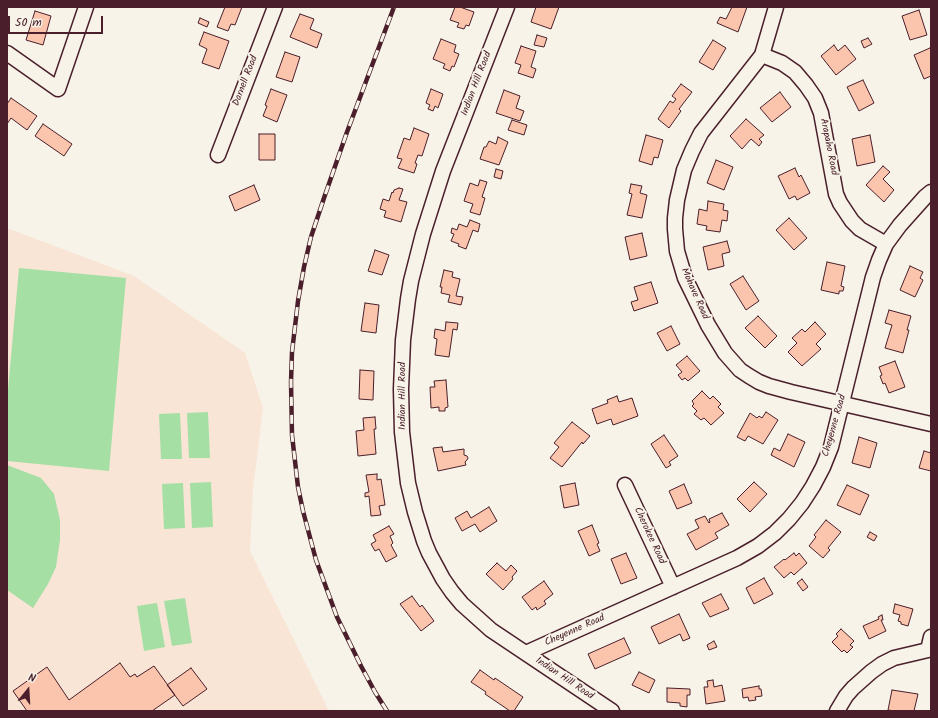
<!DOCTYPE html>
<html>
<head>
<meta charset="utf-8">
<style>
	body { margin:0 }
	#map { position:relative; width:938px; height:718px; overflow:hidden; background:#f7f3e8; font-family:Kalam,sans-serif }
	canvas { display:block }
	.frame { position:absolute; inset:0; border:8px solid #4a1f2b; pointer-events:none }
	.north { position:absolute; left:8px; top:670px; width:40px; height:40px; -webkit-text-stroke:3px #f7f3e8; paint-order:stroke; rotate:18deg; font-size:11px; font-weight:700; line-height:16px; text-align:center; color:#4a1f2b }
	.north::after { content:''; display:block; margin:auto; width:14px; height:18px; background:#4a1f2b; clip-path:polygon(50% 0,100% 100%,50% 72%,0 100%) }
	.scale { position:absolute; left:8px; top:16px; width:95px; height:18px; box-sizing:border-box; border:2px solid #4a1f2b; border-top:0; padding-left:5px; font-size:12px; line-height:14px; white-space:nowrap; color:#4a1f2b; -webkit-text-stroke:3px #f7f3e8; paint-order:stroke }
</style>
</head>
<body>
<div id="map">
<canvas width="938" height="718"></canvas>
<div class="frame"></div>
<div class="north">N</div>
<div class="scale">50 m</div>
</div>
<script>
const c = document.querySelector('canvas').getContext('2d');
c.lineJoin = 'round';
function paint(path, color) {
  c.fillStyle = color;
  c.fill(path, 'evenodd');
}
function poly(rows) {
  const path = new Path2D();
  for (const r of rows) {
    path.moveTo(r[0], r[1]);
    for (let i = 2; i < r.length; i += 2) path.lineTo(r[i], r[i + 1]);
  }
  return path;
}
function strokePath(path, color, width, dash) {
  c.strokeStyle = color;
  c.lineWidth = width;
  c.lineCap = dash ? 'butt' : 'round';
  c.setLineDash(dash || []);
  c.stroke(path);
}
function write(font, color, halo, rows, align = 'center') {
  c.font = font + ' Kalam,sans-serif';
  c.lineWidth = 4;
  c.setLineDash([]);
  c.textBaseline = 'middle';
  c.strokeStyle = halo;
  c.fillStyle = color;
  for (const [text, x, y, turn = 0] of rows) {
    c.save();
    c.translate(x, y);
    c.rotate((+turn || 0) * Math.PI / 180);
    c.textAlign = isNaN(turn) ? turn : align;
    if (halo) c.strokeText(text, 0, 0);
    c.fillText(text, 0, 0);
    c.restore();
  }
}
const built = poly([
	[7,228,134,276,245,353,263,408,253,489,250,551,329,711,7,711]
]);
const green = poly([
	[19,268,126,278,109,471,7,461,7,401],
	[208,412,210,458,189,458,187,413],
	[180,413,182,459,161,459,159,414],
	[7,465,41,478,54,494,60,520,60,540,56,567,48,584,33,608,7,590],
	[211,482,213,527,192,528,190,483],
	[183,483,185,528,164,529,162,484],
	[185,598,192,643,172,646,164,601],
	[157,603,165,647,144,651,137,606]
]);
const building = poly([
	[225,7,242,7,235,25,231,24,228,31,217,27,225,7],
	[455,7,460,7,474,12,469,26,466,25,464,29,457,27,459,23,450,20,455,7],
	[536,7,559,7,551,29,531,22,536,7],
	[732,7,747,7,738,32,717,23,720,17,726,19,732,7],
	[919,10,927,35,910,40,902,16,919,10],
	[35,11,51,16,43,45,26,40,35,11],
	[300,14,314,19,310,29,322,34,317,48,290,37,300,14],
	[200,18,209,22,207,27,198,23,200,18],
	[204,32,229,41,219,69,202,63,207,49,199,45,204,32],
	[537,35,547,38,544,47,534,45,537,35],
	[868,38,872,44,864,48,861,41,868,38],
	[441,39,456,45,454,52,459,54,454,67,452,66,450,71,443,68,445,64,433,59,441,39],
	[713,40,726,48,713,70,699,62,713,40],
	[834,45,838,51,845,45,856,59,836,75,821,56,834,45],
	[521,46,536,51,531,67,536,69,533,78,518,73,521,65,515,63,521,46],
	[930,48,931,50,931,76,924,79,914,55,930,48],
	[285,52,300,57,292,82,276,77,285,52],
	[863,80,874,103,859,111,847,87,863,80],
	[681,84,692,92,679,109,681,111,669,128,658,119,670,101,673,103,676,99,672,96,681,84],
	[271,89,287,95,277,122,263,116,267,106,265,105,271,89],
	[431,89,443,94,438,108,435,106,433,111,428,109,430,105,426,103,431,89],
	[504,90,520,96,516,108,524,111,520,121,496,113,504,90],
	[780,92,791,107,772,122,760,108,780,92],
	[11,98,37,116,27,130,11,118,7,124,7,104,11,98],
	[746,119,764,135,759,139,762,142,759,146,751,139,742,149,730,136,746,119],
	[512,120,527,125,524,135,508,130,512,120],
	[43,124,72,144,64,156,35,136,43,124],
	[414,128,429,134,422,156,418,155,415,163,417,164,414,173,398,168,402,159,397,158,404,138,410,140,414,128],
	[259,134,275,134,275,160,259,160,259,134],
	[646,135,663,140,658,158,654,157,652,165,639,161,646,135],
	[870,135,875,162,857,166,852,139,870,135],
	[498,137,508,142,499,165,480,159,484,147,486,147,489,141,496,144,498,137],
	[716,160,733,167,724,190,707,183,716,160],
	[883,166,890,172,883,179,894,190,884,202,866,185,883,166],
	[795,168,799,177,801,175,810,193,797,200,795,196,789,199,778,176,795,168],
	[496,169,503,171,501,179,494,177,496,169],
	[480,180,487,182,482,197,485,198,480,215,470,212,473,204,464,201,470,183,478,186,480,180],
	[631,184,642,186,640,193,647,195,642,218,627,215,632,194,629,193,631,184],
	[254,185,260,200,235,211,229,196,254,185],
	[399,188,403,189,399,200,407,202,401,222,384,217,386,211,380,209,383,199,389,201,392,192,393,193,394,190,399,188],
	[708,201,724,204,723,210,728,211,727,221,722,220,720,232,706,230,707,226,697,224,699,209,707,211,708,201],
	[789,218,807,238,794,250,776,230,789,218],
	[470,220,480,224,478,232,473,230,466,249,458,246,459,244,451,241,454,234,451,233,452,228,457,230,459,224,467,227,470,220],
	[642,233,647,256,630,260,625,237,642,233],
	[727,241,730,252,722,254,724,266,708,270,703,247,727,241],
	[375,250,389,255,382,275,368,271,375,250],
	[827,262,845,266,841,286,844,287,843,291,839,291,839,294,821,290,827,262],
	[910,266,923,272,920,278,923,280,915,297,900,290,910,266],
	[444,270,453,272,452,277,460,279,456,296,463,297,461,305,448,302,450,295,441,293,442,287,440,287,444,270],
	[743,276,759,301,746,310,730,284,743,276],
	[651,282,658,303,634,311,631,302,638,300,634,287,651,282],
	[365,303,379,305,376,333,361,331,365,303],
	[889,310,911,316,907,330,909,330,903,353,885,348,892,325,885,323,889,310],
	[758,316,777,336,765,348,745,328,758,316],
	[446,322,458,323,457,330,453,329,449,357,435,355,437,339,434,338,435,329,445,331,446,322],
	[815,322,826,334,816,344,821,349,802,366,788,352,797,343,792,338,802,329,805,332,815,322],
	[671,326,680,344,667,351,657,333,671,326],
	[687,356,700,371,688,381,685,378,682,380,678,375,682,372,676,365,687,356],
	[895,361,905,387,889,393,885,383,883,384,880,376,882,375,879,367,895,361],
	[360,370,374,371,373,400,359,399,360,370],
	[446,380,448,407,445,408,445,411,439,411,439,407,431,408,430,387,435,387,434,381,446,380],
	[702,391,710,399,713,396,721,404,718,407,724,413,711,425,704,418,701,420,694,414,697,411,692,406,694,404,692,401,702,391],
	[617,396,619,402,632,398,638,416,613,425,611,419,597,424,592,409,608,403,607,400,617,396],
	[766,412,778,420,763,444,748,436,745,441,737,437,750,413,757,418,759,416,762,418,766,412],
	[375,417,376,429,374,429,376,454,358,456,356,431,364,430,363,418,375,417],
	[572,422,590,436,583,444,582,442,562,467,550,458,559,447,554,443,572,422],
	[788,434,805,442,794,467,771,455,774,448,780,451,788,434],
	[664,435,678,456,669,462,671,465,666,468,651,444,664,435],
	[859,437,877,443,870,468,852,463,859,437],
	[442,447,443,452,464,449,464,455,467,456,468,458,467,460,465,462,466,465,438,471,433,448,442,447],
	[924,451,931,453,931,471,919,468,924,451],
	[377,474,377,480,381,479,385,505,379,506,381,515,371,516,369,496,365,497,365,493,369,492,366,475,377,474],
	[754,482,767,494,750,512,737,499,754,482],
	[575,483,579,505,564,508,560,486,575,483],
	[684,484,692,503,677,509,669,491,684,484],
	[847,485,869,495,860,515,837,505,847,485],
	[489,507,497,521,480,532,475,524,462,531,455,518,467,511,471,518,489,507],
	[722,513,729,525,715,533,718,538,696,550,687,534,699,528,695,520,705,516,709,523,710,522,709,519,722,513],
	[826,520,841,532,828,548,830,550,823,558,809,546,816,537,814,535,826,520],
	[592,525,599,543,597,544,600,551,589,556,578,531,592,525],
	[389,526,394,534,390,536,393,543,391,545,397,556,386,562,379,549,375,551,371,544,376,541,373,535,389,526],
	[870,532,877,536,874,541,867,537,870,532],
	[626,553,637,578,621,584,611,559,626,553],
	[794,553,796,556,799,553,807,563,794,575,791,572,784,578,774,567,784,559,785,560,794,553],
	[497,563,506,571,511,565,517,571,512,577,513,579,503,590,486,574,497,563],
	[764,578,773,594,754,604,746,588,764,578],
	[802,579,808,587,803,591,797,583,802,579],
	[544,581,553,594,544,601,546,604,537,610,536,607,532,610,522,597,544,581],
	[721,594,729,609,710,617,702,603,721,594],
	[412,596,420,607,422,605,434,621,421,631,400,604,412,596],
	[895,604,913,609,908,626,901,624,901,622,898,621,900,615,893,613,895,604],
	[679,614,690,638,683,641,680,634,659,644,651,627,679,614],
	[882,615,883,620,881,620,886,631,869,639,863,626,879,619,878,617,882,615],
	[841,629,854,641,850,645,853,647,847,653,844,650,842,652,832,642,838,636,836,634,841,629],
	[624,638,631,653,595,669,588,654,624,638],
	[714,641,717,647,709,650,707,645,714,641],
	[120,663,130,677,135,674,137,677,154,666,175,695,152,711,27,711,13,691,47,667,69,700,120,663],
	[191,668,207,689,183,706,167,685,191,668],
	[480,670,494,680,495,678,523,697,514,711,510,711,485,694,486,692,471,682,480,670],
	[639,672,655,680,649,693,632,685,639,672],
	[713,680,714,687,722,685,725,701,706,704,704,687,708,687,707,681,713,680],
	[759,686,759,689,761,689,762,696,755,697,756,700,749,701,748,697,743,698,742,689,759,686],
	[667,688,690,689,690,695,687,695,687,707,680,706,680,703,667,702,667,688],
	[892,690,918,694,914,711,895,711,888,710,892,690]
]);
const street = poly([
	[507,7,443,171,423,234,411,281,408,299,403,340,401,389,402,432,408,483,415,512,424,541,429,553,443,579,452,592,462,604,491,630,612,711],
	[776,7,762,55,701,133,692,151,684,170,677,200,675,218,675,229,677,251,685,278,708,325,725,353,740,370,749,376,759,382,769,386,791,392,931,424],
	[7,53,58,89,86,7],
	[762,55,782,63,795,72,806,85,815,98,821,113,836,194,840,203,852,221,860,229,886,244],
	[218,155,275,7],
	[625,485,673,587],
	[526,653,737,558,758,546,775,533,789,519,802,503,813,486,823,467,831,447,873,277,879,260,886,244,900,225,925,197,931,192],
	[837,711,846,696,853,688,871,672,882,664,894,658,928,650,931,637]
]);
const rail = poly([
	[387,711,375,692,361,666,337,617,316,560,303,511,298,487,292,435,291,382,292,352,298,301,304,267,311,237,324,198,347,132,394,7]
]);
const streetNames = [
	["Darnell Road",246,81,-69],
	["Indian Hill Road",477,84,-69],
	["Arapaho Road",828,147,79],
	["Mohave Road",694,294,66],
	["Indian Hill Road",403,396,-90],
	["Cheyenne Road",835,426,-74],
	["Cherokee Road",649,536,65],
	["Cheyenne Road",575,631,-24],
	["Indian Hill Road",564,679,34]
];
paint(built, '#f8e5d6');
paint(green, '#a6dfa4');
paint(building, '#fac5ac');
strokePath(building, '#4a1f2b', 1);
strokePath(street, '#4a1f2b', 17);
strokePath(street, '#f7f3e8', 14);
strokePath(rail, '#4a1f2b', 4.5);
strokePath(rail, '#f7f3e8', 3, [9]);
write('10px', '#4a1f2b', '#f7f3e8', streetNames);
</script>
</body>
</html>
